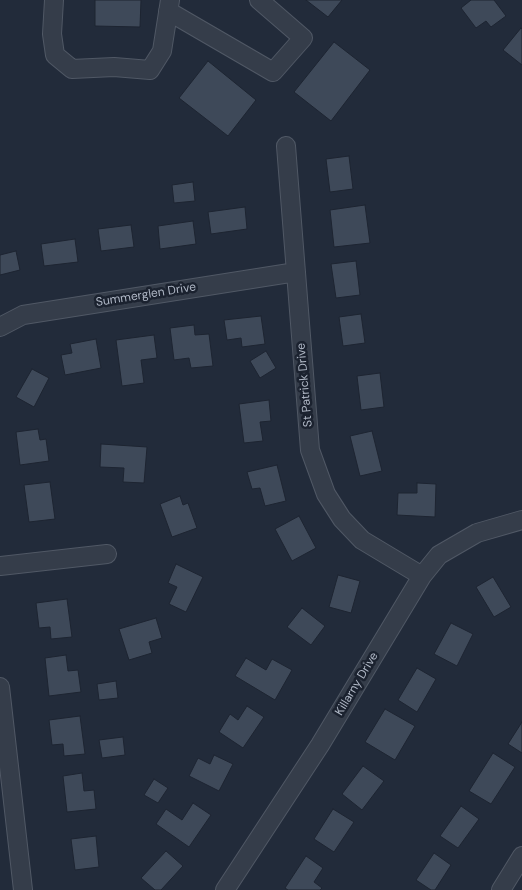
<!DOCTYPE html>
<html>
<head>
<meta charset="utf-8">
<style>
	body { margin:0 }
	canvas { display:block; background:#222b3a }
</style>
</head>
<body>
<canvas width="522" height="890"></canvas>
<script>
const c = document.querySelector('canvas').getContext('2d');
c.lineJoin = 'round';
function paint(path, color) {
  c.fillStyle = color;
  c.fill(path, 'evenodd');
}
function poly(rows) {
  const path = new Path2D();
  for (const r of rows) {
    path.moveTo(r[0], r[1]);
    for (let i = 2; i < r.length; i += 2) path.lineTo(r[i], r[i + 1]);
  }
  return path;
}
function strokePath(path, color, width, dash) {
  c.strokeStyle = color;
  c.lineWidth = width;
  c.lineCap = dash ? 'butt' : 'round';
  c.setLineDash(dash || []);
  c.stroke(path);
}
function write(font, color, halo, rows, align = 'center') {
  c.font = font + ' "DM Sans",sans-serif';
  c.lineWidth = 5;
  c.setLineDash([]);
  c.textBaseline = 'middle';
  c.strokeStyle = halo;
  c.fillStyle = color;
  for (const [text, x, y, turn = 0] of rows) {
    c.save();
    c.translate(x, y);
    c.rotate((+turn || 0) * Math.PI / 180);
    c.textAlign = isNaN(turn) ? turn : align;
    if (halo) c.strokeText(text, 0, 0);
    c.fillText(text, 0, 0);
    c.restore();
  }
}
const building = poly([
	[95,0,141,0,140,27,95,26,95,0],
	[306,0,342,0,328,17,306,0],
	[471,0,494,0,506,16,491,27,486,21,476,28,461,8,471,0],
	[521,28,522,29,522,65,503,50,521,28],
	[334,42,370,70,331,121,294,92,334,42],
	[208,61,256,100,228,136,179,98,208,61],
	[349,156,353,189,330,192,326,159,349,156],
	[193,182,195,201,174,203,172,185,193,182],
	[365,205,370,243,334,247,330,210,365,205],
	[245,207,247,229,211,234,208,212,245,207],
	[193,221,196,244,160,249,158,226,193,221],
	[131,225,134,247,101,251,98,229,131,225],
	[75,239,78,262,44,266,41,244,75,239],
	[16,251,20,270,0,275,0,255,16,251],
	[356,261,360,295,336,298,331,264,356,261],
	[361,314,365,343,343,346,339,317,361,314],
	[261,316,265,344,242,347,241,338,227,340,224,320,261,316],
	[194,325,195,335,209,334,213,366,191,368,189,358,174,360,170,328,194,325],
	[154,335,157,358,141,360,144,383,122,386,116,340,154,335],
	[96,339,101,368,65,375,61,355,72,353,70,344,96,339],
	[266,351,276,368,260,378,250,361,266,351],
	[32,369,49,378,34,407,16,397,32,369],
	[380,373,384,407,361,410,357,376,380,373],
	[269,400,271,421,260,422,263,441,244,443,239,404,269,400],
	[38,429,40,440,46,439,49,461,20,465,16,432,38,429],
	[372,431,382,471,360,476,350,436,372,431],
	[101,444,147,447,144,483,123,482,124,468,100,467,101,444],
	[277,465,286,501,265,506,260,488,252,489,247,472,277,465],
	[50,482,55,519,29,522,24,485,50,482],
	[417,483,436,484,435,517,397,515,398,493,417,493,417,483],
	[180,496,183,505,188,503,197,528,172,537,160,504,180,496],
	[299,516,316,548,292,561,275,529,299,516],
	[176,564,203,577,186,612,169,604,177,587,168,583,176,564],
	[338,575,360,581,351,613,329,607,338,575],
	[493,577,511,607,494,617,476,587,493,577],
	[67,599,72,637,51,639,50,627,39,628,36,603,67,599],
	[302,608,325,626,311,645,287,627,302,608],
	[156,618,162,638,149,642,152,653,129,660,119,629,156,618],
	[451,623,473,634,457,666,434,654,451,623],
	[66,655,68,671,78,670,81,692,49,696,45,658,66,655],
	[246,658,266,670,272,659,292,670,275,700,235,676,246,658],
	[417,668,436,679,417,712,398,700,417,668],
	[116,681,118,698,99,700,97,684,116,681],
	[247,706,264,717,243,748,219,732,230,714,238,720,247,706],
	[385,709,415,726,395,760,365,742,385,709],
	[80,716,85,754,64,756,63,744,52,745,49,720,80,716],
	[522,722,522,753,508,744,522,722],
	[123,737,125,755,102,758,99,740,123,737],
	[493,753,515,767,491,804,469,791,493,753],
	[214,755,233,764,219,791,189,776,198,758,210,764,214,755],
	[363,766,384,781,362,810,342,794,363,766],
	[82,773,84,791,94,790,96,809,67,812,63,776,82,773],
	[154,779,168,788,158,803,144,795,154,779],
	[193,803,211,815,189,847,156,824,166,809,182,820,193,803],
	[461,806,479,819,458,848,440,836,461,806],
	[333,809,354,822,334,852,314,839,333,809],
	[96,836,99,867,75,870,71,839,96,836],
	[166,851,183,866,161,890,155,890,141,878,166,851],
	[434,853,451,865,435,890,431,890,416,880,434,853],
	[306,856,323,868,314,882,322,888,320,890,288,890,285,888,306,856]
]);
const minor = poly([
	[54,0,52,34,55,55,72,69,114,67,150,70,162,51,170,0],
	[168,11,273,72,303,38,259,0],
	[286,146,310,450,326,494,342,519,362,540,422,576],
	[0,327,23,315,296,272],
	[0,566,107,554],
	[0,687,23,890],
	[225,890,320,745,422,576,439,555,477,533,522,520],
	[501,890,522,856]
]);
const streetNames = [
	["Summerglen Drive",146,295,-9],
	["St Patrick Drive",305,385,-95],
	["Killarny Drive",357,684,-59]
];
paint(building, '#3e4959');
strokePath(building, '#1d2431', 1);
strokePath(minor, '#505865', 20);
strokePath(minor, '#353d4a', 18);
write('12px', '#b0b8c6', '#1b222f', streetNames);
</script>
</body>
</html>
